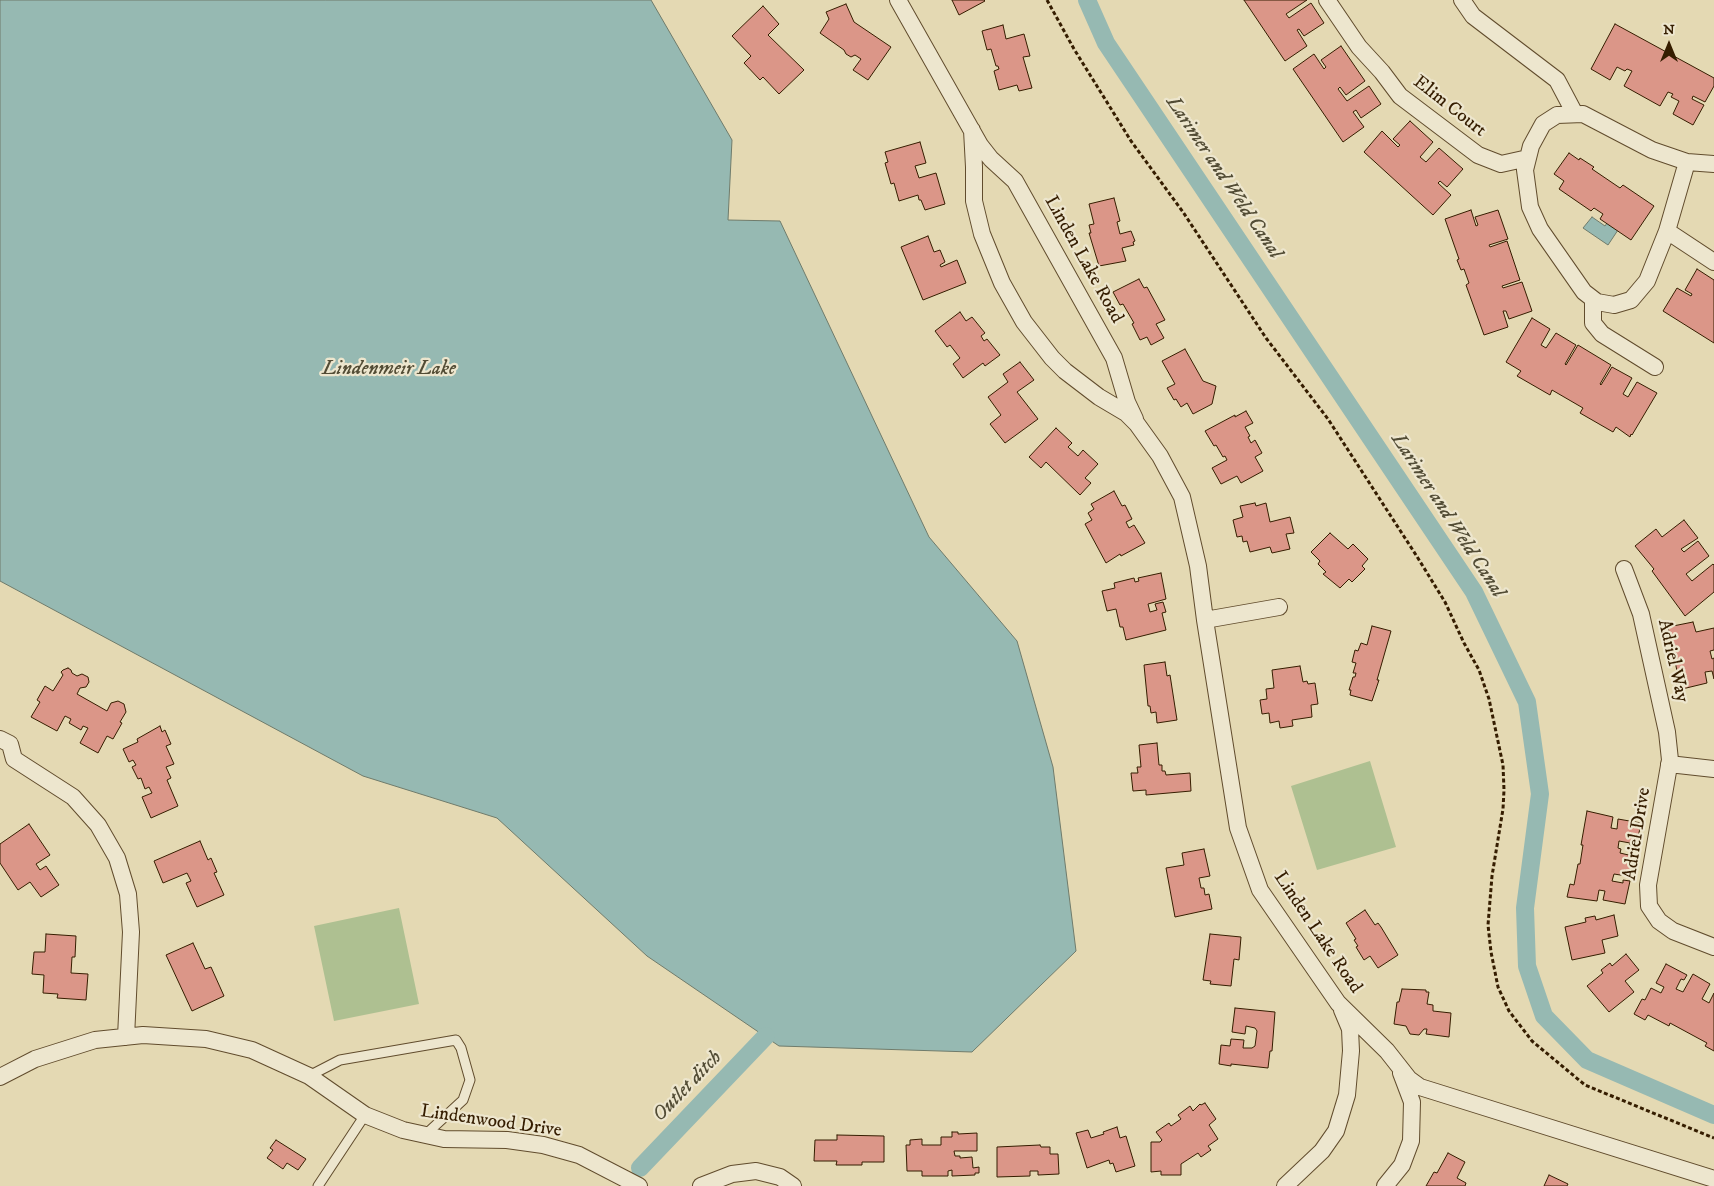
<!DOCTYPE html>
<html>
<head>
<meta charset="utf-8">
<style>
	body { margin:0 }
	#map { position:relative; width:1714px; height:1186px; overflow:hidden; background:#e4d9b3; font-family:"IM FELL DW Pica",serif }
	canvas { display:block }
	.north { position:absolute; left:1644px; top:20px; width:50px; height:50px; -webkit-text-stroke:4px #ede6ce; paint-order:stroke; rotate:0deg; font-size:14px; font-weight:700; line-height:20px; text-align:center; color:#351d00 }
	.north::after { content:''; display:block; margin:auto; width:18px; height:22px; background:#351d00; clip-path:polygon(50% 0,100% 100%,50% 72%,0 100%) }
</style>
</head>
<body>
<div id="map">
<canvas width="1714" height="1186"></canvas>
<div class="north">N</div>
</div>
<script>
const c = document.querySelector('canvas').getContext('2d');
c.lineJoin = 'round';
function paint(path, color) {
  c.fillStyle = color;
  c.fill(path, 'evenodd');
}
function poly(rows) {
  const path = new Path2D();
  for (const r of rows) {
    path.moveTo(r[0], r[1]);
    for (let i = 2; i < r.length; i += 2) path.lineTo(r[i], r[i + 1]);
  }
  return path;
}
function strokePath(path, color, width, dash) {
  c.strokeStyle = color;
  c.lineWidth = width;
  c.lineCap = dash ? 'butt' : 'round';
  c.setLineDash(dash || []);
  c.stroke(path);
}
function write(font, color, halo, rows, align = 'center') {
  c.font = font + ' "IM FELL DW Pica",serif';
  c.lineWidth = 4.5;
  c.setLineDash([]);
  c.textBaseline = 'middle';
  c.strokeStyle = halo;
  c.fillStyle = color;
  for (const [text, x, y, turn = 0] of rows) {
    c.save();
    c.translate(x, y);
    c.rotate((+turn || 0) * Math.PI / 180);
    c.textAlign = isNaN(turn) ? turn : align;
    if (halo) c.strokeText(text, 0, 0);
    c.fillText(text, 0, 0);
    c.restore();
  }
}
const green = poly([
	[1370,761,1396,847,1317,870,1291,786],
	[399,908,419,1004,334,1021,314,926]
]);
const water = poly([
	[0,0,651,0,732,140,728,220,780,221,929,537,1017,641,1053,767,1076,951,972,1052,779,1046,647,956,497,818,363,776,0,581,0,0],
	[1592,217,1605,226,1609,220,1620,227,1608,245,1583,228,1592,217]
]);
const canal = poly([
	[1087,0,1106,43,1474,592,1527,702,1540,794,1525,908,1527,966,1544,1016,1587,1060,1714,1115],
	[640,1168,766,1036]
]);
const building = poly([
	[952,0,984,0,985,1,959,15,952,0],
	[1244,0,1307,0,1286,14,1289,18,1311,3,1324,23,1304,36,1299,29,1297,30,1307,46,1285,61,1244,0],
	[846,4,854,22,891,47,868,80,853,70,861,59,855,55,851,57,846,54,844,50,820,33,829,19,826,12,846,4],
	[763,6,779,24,768,35,804,70,779,94,763,77,760,80,744,63,751,56,732,36,763,6],
	[1615,24,1714,78,1714,86,1705,102,1693,96,1692,99,1704,105,1693,125,1673,114,1679,101,1671,97,1673,94,1668,92,1660,106,1624,86,1632,71,1627,69,1625,71,1617,67,1610,80,1591,69,1615,24],
	[1003,25,1006,39,1024,34,1030,56,1023,57,1032,88,1019,91,1017,85,999,90,994,71,999,69,998,66,996,66,991,49,987,50,982,31,1003,25],
	[1341,46,1365,81,1346,95,1340,87,1338,89,1347,101,1369,86,1381,104,1361,118,1356,110,1353,112,1364,127,1343,142,1293,69,1314,54,1324,69,1326,67,1321,60,1341,46],
	[1410,121,1433,142,1420,157,1426,162,1439,148,1463,169,1447,187,1440,181,1438,183,1451,195,1433,215,1364,152,1382,131,1398,147,1400,145,1393,139,1410,121],
	[920,142,926,163,915,166,919,178,936,173,945,204,925,210,921,200,919,200,918,195,899,201,894,183,891,184,885,163,888,162,885,152,920,142],
	[1569,153,1579,160,1580,158,1594,167,1592,169,1620,188,1623,185,1654,206,1631,240,1600,219,1603,214,1594,208,1591,211,1559,189,1564,181,1554,174,1569,153],
	[1114,198,1120,221,1117,222,1120,234,1131,231,1135,241,1133,242,1134,245,1122,248,1126,261,1099,266,1089,233,1091,233,1089,225,1094,224,1089,204,1114,198],
	[1471,210,1476,226,1478,225,1475,217,1498,210,1508,239,1489,245,1490,247,1507,241,1520,280,1502,286,1503,288,1522,282,1532,311,1509,319,1506,311,1503,311,1508,327,1484,335,1466,285,1469,283,1464,269,1461,270,1457,260,1459,259,1445,219,1471,210],
	[928,236,934,252,940,250,945,262,940,265,941,267,957,260,966,283,923,300,901,247,928,236],
	[1697,269,1714,280,1714,343,1663,311,1677,288,1691,296,1692,294,1685,290,1697,269],
	[1139,279,1144,288,1147,287,1165,320,1156,324,1164,338,1151,345,1147,337,1140,340,1132,324,1134,323,1123,304,1120,305,1113,292,1139,279],
	[960,312,966,321,972,317,985,333,981,336,984,341,987,339,1000,355,985,366,983,363,963,378,953,364,960,358,950,345,947,347,935,331,960,312],
	[1532,318,1550,329,1541,345,1546,348,1556,333,1576,345,1565,364,1566,365,1578,345,1611,365,1600,384,1601,385,1612,367,1632,378,1623,394,1628,397,1637,382,1657,393,1632,435,1631,434,1630,437,1616,427,1613,432,1580,413,1583,408,1552,390,1550,395,1517,376,1521,371,1506,362,1532,318],
	[1185,349,1203,381,1216,386,1212,404,1193,414,1187,403,1181,407,1176,399,1174,400,1167,388,1175,384,1162,361,1185,349],
	[1020,362,1034,380,1017,392,1038,419,1005,443,990,424,1001,415,988,397,1008,382,1003,374,1020,362],
	[1246,411,1253,423,1245,427,1250,436,1248,437,1251,443,1255,440,1262,453,1255,457,1263,471,1241,483,1237,476,1221,484,1212,468,1227,460,1225,456,1223,457,1216,445,1214,446,1205,431,1235,415,1235,417,1246,411],
	[1056,428,1072,443,1068,447,1078,456,1083,450,1098,464,1085,478,1091,483,1080,495,1046,462,1041,468,1029,457,1056,428],
	[1114,491,1122,506,1125,505,1132,519,1126,522,1129,528,1134,525,1145,543,1121,556,1120,554,1106,563,1085,524,1092,520,1088,513,1094,509,1091,504,1114,491],
	[1255,503,1256,506,1266,503,1270,522,1290,517,1294,533,1286,534,1290,549,1272,553,1270,547,1250,552,1247,541,1243,542,1242,536,1237,537,1233,520,1243,517,1240,506,1255,503],
	[1684,520,1698,538,1681,549,1684,552,1698,541,1709,556,1686,574,1692,581,1713,564,1714,565,1714,592,1685,616,1652,571,1654,569,1635,546,1656,529,1662,537,1684,520],
	[1330,533,1348,549,1353,544,1368,559,1362,566,1365,569,1352,582,1349,579,1340,588,1323,574,1326,572,1318,564,1320,561,1311,552,1330,533],
	[1161,573,1166,599,1148,604,1150,612,1157,610,1155,604,1163,602,1166,612,1162,613,1166,630,1126,640,1123,627,1120,627,1116,609,1107,611,1102,591,1115,588,1114,583,1134,578,1135,582,1139,581,1138,578,1161,573],
	[1693,622,1696,632,1714,628,1714,650,1710,651,1712,659,1714,658,1714,679,1712,671,1705,672,1707,683,1678,690,1675,677,1678,676,1668,627,1693,622],
	[1372,626,1391,631,1377,680,1379,680,1372,701,1350,695,1351,690,1349,690,1353,677,1355,677,1356,673,1353,673,1356,663,1352,662,1355,650,1358,651,1361,643,1367,645,1372,626],
	[1165,662,1167,676,1170,675,1177,720,1157,723,1156,712,1151,713,1150,706,1148,706,1144,665,1165,662],
	[1300,666,1303,682,1307,681,1308,684,1315,683,1318,704,1311,705,1312,717,1292,720,1293,726,1280,728,1279,721,1270,723,1269,713,1262,714,1260,700,1267,699,1266,689,1274,688,1272,670,1300,666],
	[68,668,71,670,72,673,77,676,82,674,88,677,89,682,86,687,80,688,77,694,107,711,111,703,118,701,124,704,126,712,120,722,122,723,113,739,107,736,98,753,80,743,88,728,83,726,81,730,69,723,71,719,65,716,57,731,31,717,40,702,37,700,45,686,53,691,63,675,61,672,63,670,68,668],
	[160,726,162,732,165,730,171,744,166,746,174,764,166,767,171,778,167,780,178,806,151,818,142,797,152,793,149,787,145,789,141,778,138,779,132,767,136,765,133,760,129,762,123,749,138,742,137,739,160,726],
	[1157,743,1159,765,1162,765,1162,771,1165,771,1166,775,1190,773,1191,791,1146,795,1146,790,1133,791,1131,773,1138,773,1137,767,1141,767,1139,745,1157,743],
	[1587,811,1613,817,1611,828,1617,829,1618,819,1641,823,1636,848,1630,847,1630,843,1619,841,1618,848,1621,849,1620,853,1637,857,1633,877,1614,874,1612,881,1623,883,1623,880,1630,881,1625,904,1603,900,1605,891,1599,890,1597,901,1567,897,1570,884,1574,885,1578,864,1580,864,1583,845,1581,845,1587,811],
	[29,824,50,855,36,864,40,870,46,866,59,885,41,897,30,882,18,890,0,863,0,844,29,824],
	[200,841,208,860,211,858,217,872,214,873,224,895,197,907,186,883,191,881,187,873,163,883,154,861,200,841],
	[1204,849,1210,876,1199,878,1201,888,1204,888,1205,895,1209,894,1212,909,1175,917,1166,868,1184,865,1182,853,1204,849],
	[1365,910,1375,925,1378,923,1381,927,1398,955,1378,968,1370,956,1364,960,1356,947,1358,946,1354,940,1356,939,1346,923,1365,910],
	[1614,915,1618,936,1602,940,1605,953,1572,960,1565,927,1586,922,1585,918,1595,916,1596,920,1614,915],
	[46,934,76,936,75,957,72,957,71,973,88,974,86,1000,57,998,58,994,43,993,44,975,32,974,34,952,45,952,46,934],
	[1210,934,1241,937,1239,960,1234,959,1231,986,1210,984,1211,981,1203,980,1210,934],
	[193,943,205,969,211,967,224,996,192,1011,166,955,193,943],
	[1626,954,1639,970,1625,981,1634,992,1609,1012,1587,986,1603,973,1601,970,1610,963,1612,966,1626,954],
	[1666,964,1687,975,1684,980,1681,979,1676,989,1683,992,1693,974,1710,984,1702,999,1709,1003,1714,993,1714,1051,1705,1046,1707,1043,1670,1023,1669,1026,1648,1015,1645,1020,1634,1014,1642,999,1645,1000,1651,988,1661,993,1664,987,1656,983,1666,964],
	[1402,989,1426,990,1426,992,1429,992,1427,1004,1433,1005,1433,1011,1451,1013,1449,1037,1426,1034,1427,1029,1424,1029,1419,1035,1410,1034,1406,1026,1394,1024,1397,1002,1399,1002,1402,989],
	[1235,1008,1275,1012,1272,1051,1270,1051,1268,1068,1231,1064,1231,1066,1219,1064,1221,1045,1230,1046,1231,1039,1244,1040,1243,1048,1252,1048,1255,1046,1257,1031,1255,1028,1246,1026,1245,1034,1232,1032,1235,1008],
	[1205,1103,1216,1119,1209,1125,1218,1139,1208,1146,1211,1150,1201,1157,1198,1153,1181,1164,1181,1175,1161,1175,1161,1171,1151,1172,1151,1142,1160,1142,1162,1140,1156,1132,1169,1123,1171,1126,1181,1119,1178,1115,1190,1106,1193,1111,1200,1104,1201,1105,1205,1103],
	[1117,1127,1120,1138,1126,1136,1135,1166,1116,1172,1113,1163,1110,1164,1109,1160,1087,1168,1076,1133,1088,1130,1091,1138,1104,1134,1103,1132,1117,1127],
	[952,1132,958,1132,958,1134,977,1133,977,1151,954,1151,955,1156,960,1156,960,1158,972,1157,973,1168,979,1167,979,1173,975,1173,975,1175,952,1176,952,1170,948,1171,948,1176,922,1176,922,1171,907,1171,906,1145,910,1145,910,1140,922,1139,922,1145,941,1145,941,1137,952,1137,952,1132],
	[837,1135,884,1136,884,1162,862,1162,862,1165,836,1165,837,1161,814,1161,815,1140,837,1140,837,1135],
	[276,1140,306,1159,298,1170,287,1163,283,1169,267,1158,273,1150,270,1148,276,1140],
	[1040,1145,1041,1147,1050,1147,1050,1154,1058,1154,1059,1174,1038,1175,1038,1171,1030,1171,1030,1176,997,1177,997,1147,1040,1145],
	[1448,1153,1465,1162,1457,1178,1466,1183,1465,1186,1426,1186,1434,1172,1437,1173,1448,1153],
	[1549,1175,1568,1184,1567,1186,1544,1186,1549,1175]
]);
const path = poly([
	[1047,0,1074,49,1131,141,1183,212,1266,338,1328,419,1416,555,1445,602,1464,643,1479,670,1489,699,1503,765,1504,790,1503,809,1492,876,1488,925,1491,952,1498,987,1509,1011,1532,1041,1585,1085,1714,1138]
]);
const lane = poly([
	[309,1076,340,1060,456,1040,461,1048,470,1080,463,1100,425,1135],
	[318,1186,365,1115]
]);
const street = poly([
	[898,0,980,145,991,159,1015,181,1114,358,1127,402,1135,419],
	[1327,0,1359,47,1382,72,1400,96,1478,155,1501,164,1528,158],
	[1462,0,1473,16,1557,80,1575,114],
	[972,130,974,167,974,201,982,234,1002,283,1024,322,1052,358,1065,371,1099,397,1126,413,1137,424,1160,456,1182,497,1198,566,1205,620,1238,828,1260,890,1338,1003,1387,1051,1409,1079,1420,1087,1714,1179],
	[1687,162,1667,231,1647,281,1631,300,1614,305,1597,302,1584,292,1540,229,1530,207,1525,170,1531,146,1543,124,1557,115,1583,114,1652,150,1687,162,1714,164],
	[1667,231,1714,262],
	[1593,299,1593,323,1602,334,1655,367],
	[1624,569,1641,614,1667,732,1670,760,1648,885,1649,906,1659,921,1673,931,1714,947],
	[1205,620,1279,607],
	[0,739,10,744,14,759,73,797,98,825,117,858,128,894,131,932,126,1037],
	[1669,764,1714,769],
	[0,1077,35,1059,95,1040,143,1035,206,1039,252,1050,309,1076,365,1115,403,1130,444,1139,507,1140,543,1145,579,1155,639,1186],
	[701,1186,732,1174,756,1171,780,1177,793,1186],
	[1285,1186,1322,1151,1336,1131,1347,1095,1351,1051,1350,1029,1342,1010],
	[1385,1186,1402,1165,1411,1141,1412,1102,1401,1073]
]);
const streetNames = [
	["Elim Court",1449,107,38],
	["Linden Lake Road",1083,260,61],
	["Adriel Way",1672,661,77],
	["Adriel Drive",1638,834,-81],
	["Linden Lake Road",1317,933,56],
	["Lindenwood Drive",491,1122,8]
];
const waterNames = [
	["Larimer and Weld Canal",1223,178,56],
	["Lindenmeir Lake",389,370],
	["Larimer and Weld Canal",1447,516,57],
	["Outlet ditch",688,1087,-46]
];
paint(green, '#aec091');
paint(water, '#96b9b2');
strokePath(water, '#6f7b6b', 1);
strokePath(canal, '#96b9b2', 18);
paint(building, '#db9688');
strokePath(building, '#351d00', 1);
strokePath(lane, '#614c2d', 11);
strokePath(street, '#614c2d', 18);
strokePath(path, '#351d00', 3, [4, 2.5]);
strokePath(lane, '#ede6ce', 9);
strokePath(street, '#ede6ce', 16);
write('19px', '#351d00', '#ede6ce', streetNames);
write('italic 20px', '#524c35', '#ede6ce', waterNames);
</script>
</body>
</html>
